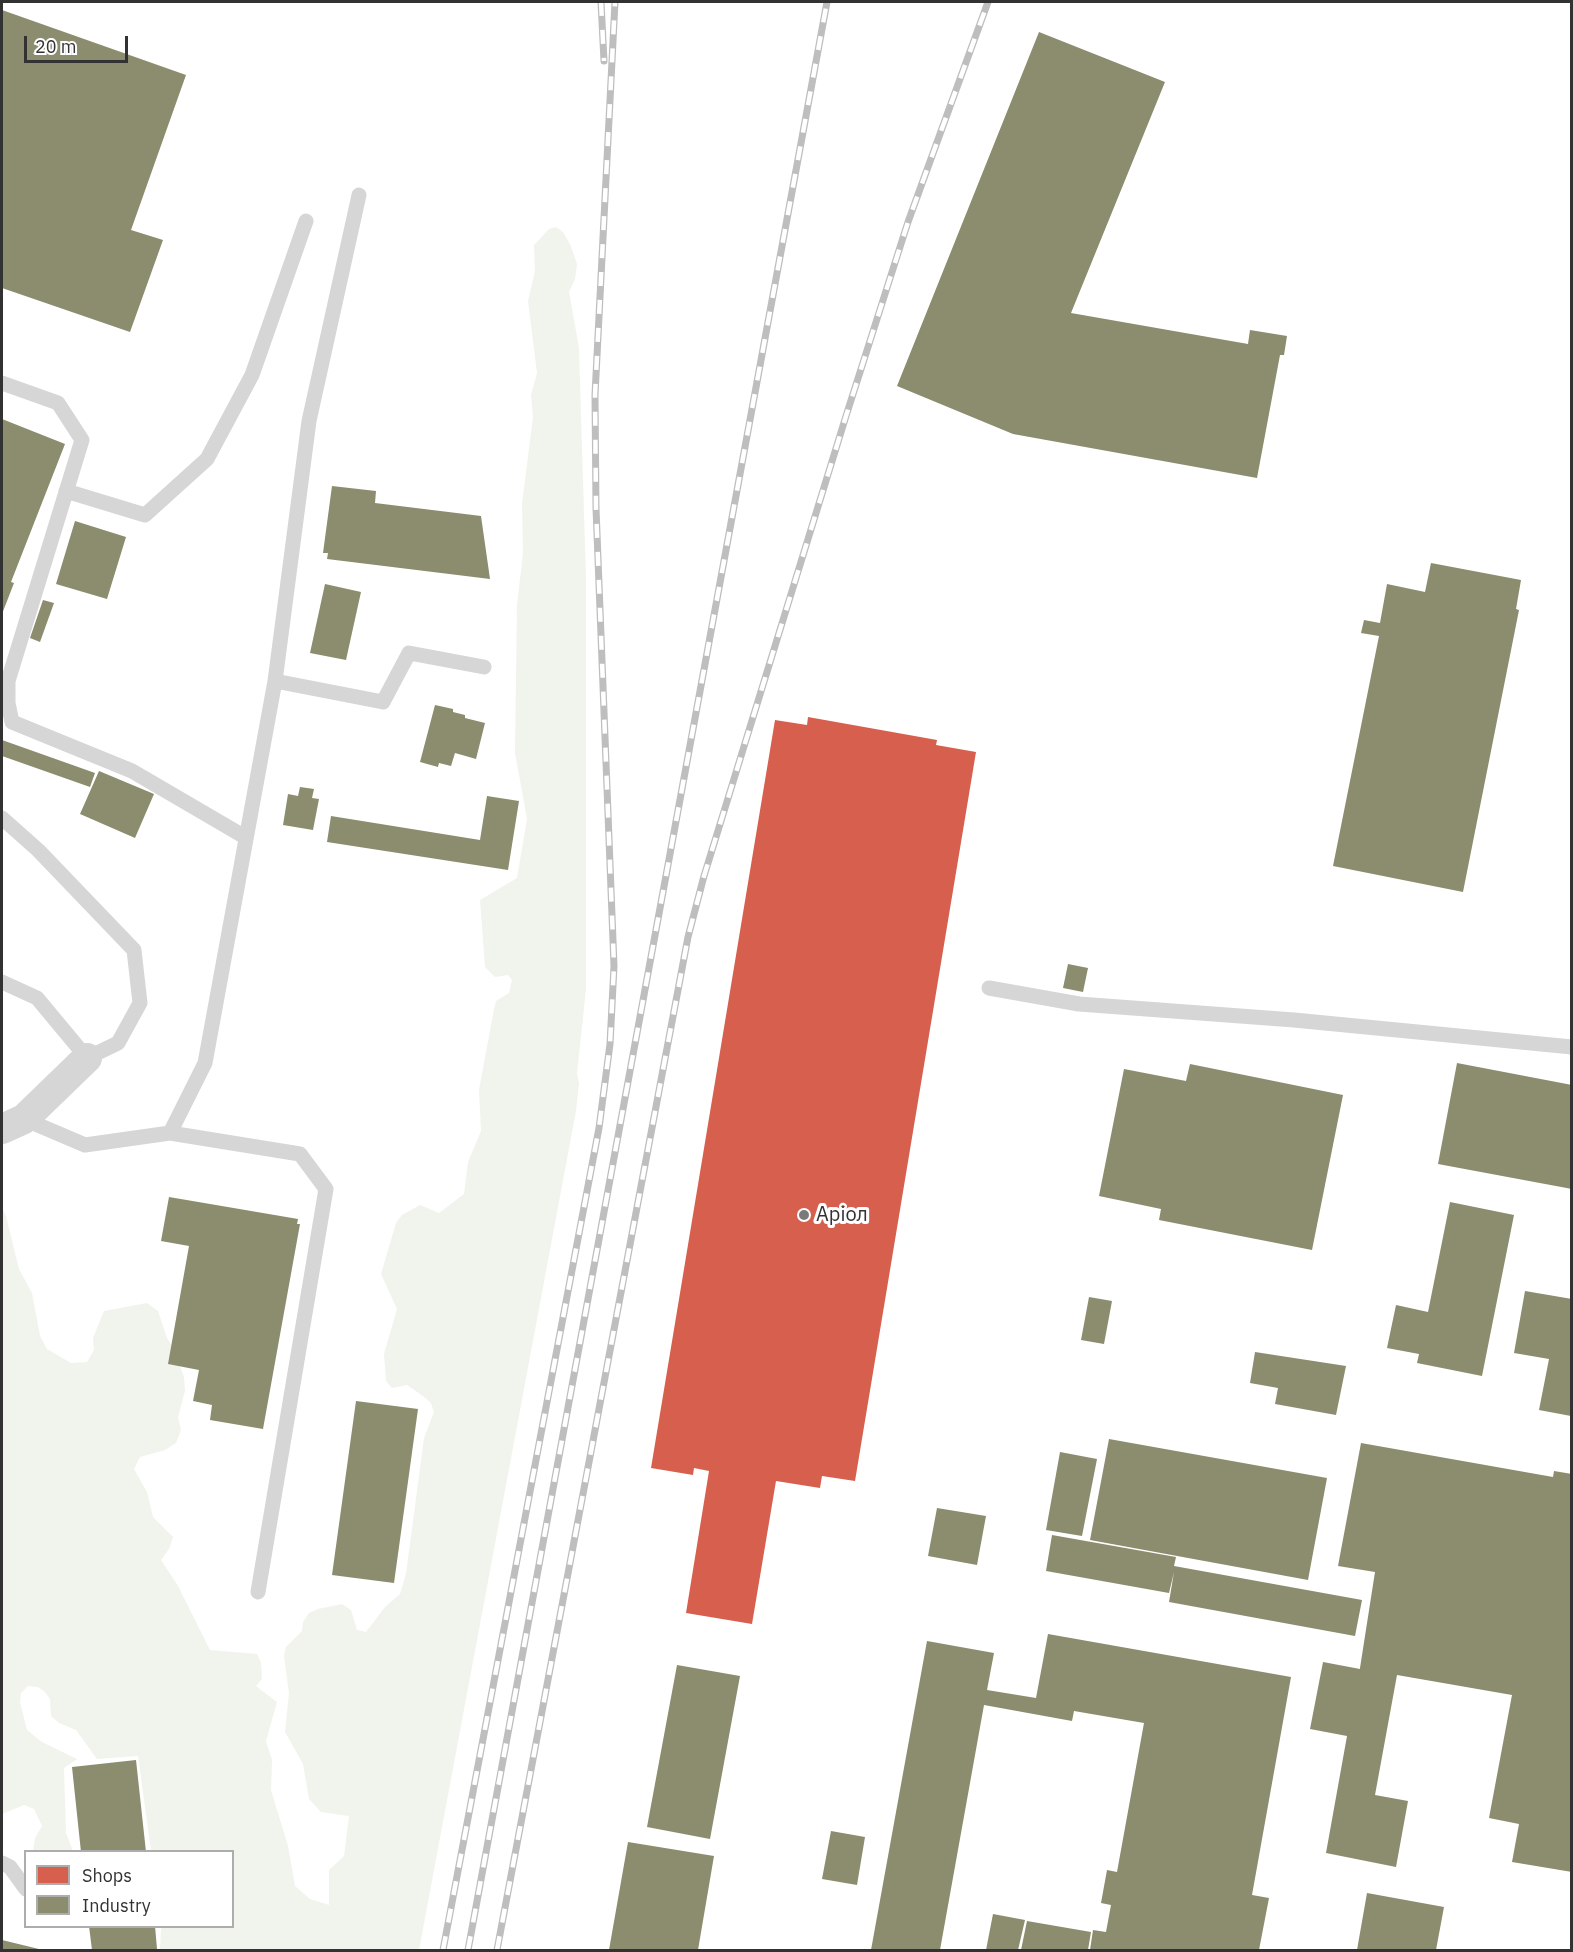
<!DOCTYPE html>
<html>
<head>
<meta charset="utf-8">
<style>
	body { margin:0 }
	#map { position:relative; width:1573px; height:1952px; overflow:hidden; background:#fff; font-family:"IBM Plex Sans",sans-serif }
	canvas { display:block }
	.frame { position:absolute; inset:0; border:3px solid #323232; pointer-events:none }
	.legend { position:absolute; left:24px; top:1850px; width:210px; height:78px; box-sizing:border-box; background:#fff; border:2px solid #adadad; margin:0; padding:8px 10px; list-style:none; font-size:18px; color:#323232 }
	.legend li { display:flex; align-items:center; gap:12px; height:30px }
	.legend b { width:30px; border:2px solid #adadad }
	.scale { position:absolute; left:24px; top:36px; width:104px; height:27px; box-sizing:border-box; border:3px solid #323232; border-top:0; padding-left:8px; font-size:18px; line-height:21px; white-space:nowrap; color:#323232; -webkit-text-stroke:4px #fff; paint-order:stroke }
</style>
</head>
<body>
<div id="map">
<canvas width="1573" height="1952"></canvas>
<div class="frame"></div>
<ul class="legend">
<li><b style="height:16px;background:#d6604d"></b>Shops</li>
<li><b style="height:16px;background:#8c8c6e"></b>Industry</li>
</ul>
<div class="scale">20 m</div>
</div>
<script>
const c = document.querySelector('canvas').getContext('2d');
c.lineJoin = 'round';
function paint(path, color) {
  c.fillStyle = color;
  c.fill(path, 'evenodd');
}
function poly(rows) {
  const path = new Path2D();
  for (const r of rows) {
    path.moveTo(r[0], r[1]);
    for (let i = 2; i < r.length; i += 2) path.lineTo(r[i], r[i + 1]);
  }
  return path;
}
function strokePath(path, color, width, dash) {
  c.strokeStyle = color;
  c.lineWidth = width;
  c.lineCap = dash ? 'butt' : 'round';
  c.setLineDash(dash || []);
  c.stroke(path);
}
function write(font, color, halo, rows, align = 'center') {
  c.font = font + ' "IBM Plex Sans",sans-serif';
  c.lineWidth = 6;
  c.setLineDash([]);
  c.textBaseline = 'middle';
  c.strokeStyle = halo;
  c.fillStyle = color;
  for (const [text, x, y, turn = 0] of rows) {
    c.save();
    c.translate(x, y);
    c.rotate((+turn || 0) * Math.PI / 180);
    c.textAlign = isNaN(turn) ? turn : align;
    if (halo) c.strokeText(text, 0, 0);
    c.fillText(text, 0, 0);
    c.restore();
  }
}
const green = poly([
	[556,227,563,232,570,244,577,264,575,279,569,292,579,348,586,579,586,989,577,1074,579,1083,576,1111,419,1950,160,1950,161,1927,232,1926,232,1852,151,1851,138,1756,97,1759,76,1730,59,1723,51,1716,50,1699,45,1692,38,1687,28,1686,21,1693,20,1702,27,1730,42,1742,77,1759,64,1768,66,1833,73,1851,33,1851,35,1838,42,1826,34,1809,24,1805,2,1814,2,1208,6,1216,19,1269,32,1293,40,1336,47,1349,71,1363,87,1362,94,1350,93,1338,104,1311,147,1303,158,1311,167,1338,174,1349,184,1377,185,1391,178,1417,181,1430,176,1443,165,1450,140,1457,134,1469,147,1492,153,1517,173,1537,169,1549,161,1560,178,1586,210,1650,257,1654,261,1663,262,1679,256,1686,277,1702,266,1741,272,1760,271,1790,288,1846,295,1886,310,1899,329,1905,329,1870,344,1856,349,1816,321,1812,309,1799,303,1764,285,1732,289,1693,284,1656,286,1647,302,1631,303,1622,309,1613,318,1609,342,1604,351,1610,357,1630,366,1632,385,1607,400,1594,406,1574,424,1438,434,1412,431,1403,423,1396,407,1385,392,1388,386,1381,384,1354,397,1309,381,1274,396,1223,402,1215,420,1205,439,1213,464,1194,468,1162,481,1131,479,1090,494,1009,496,1001,509,993,512,980,508,975,495,977,485,967,480,900,517,878,527,819,515,753,517,605,523,553,522,504,533,417,531,395,537,373,528,301,535,271,534,245,549,229]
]);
const shops = poly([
	[808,717,937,740,936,745,976,752,855,1481,822,1476,820,1488,776,1481,752,1624,686,1613,709,1471,694,1468,693,1475,651,1468,775,720,807,725]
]);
const industry = poly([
	[2,10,186,75,131,230,163,240,130,332,2,288],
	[1039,32,1165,82,1071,313,1248,344,1250,330,1287,336,1284,355,1280,355,1257,478,1013,434,897,386],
	[2,419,65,444,11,582,14,583,2,614],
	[332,486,376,491,375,503,481,516,490,579,327,559,328,553,323,553],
	[75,521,126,537,107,599,56,584],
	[1431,563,1521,580,1516,609,1519,610,1463,892,1333,866,1379,636,1361,633,1364,620,1380,623,1387,584,1425,592],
	[325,584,361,592,346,660,310,653],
	[43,600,54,603,40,642,30,638],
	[435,705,453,709,453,712,465,715,465,718,485,723,476,759,455,753,451,766,439,763,438,767,420,762],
	[2,740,95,773,90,787,2,756],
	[99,771,154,794,135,838,80,814],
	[300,787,314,789,312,798,319,799,313,830,283,825,288,794,298,796],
	[487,796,519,801,508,870,327,842,331,816,480,840],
	[1068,964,1088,968,1083,992,1063,988],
	[1457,1063,1572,1085,1572,1189,1438,1164],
	[1190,1064,1343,1095,1312,1250,1159,1220,1161,1209,1099,1196,1124,1069,1186,1081],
	[169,1197,298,1219,297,1224,300,1224,263,1429,210,1420,212,1405,193,1401,199,1370,168,1364,189,1246,161,1241],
	[1450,1202,1514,1215,1482,1376,1417,1363,1419,1354,1387,1348,1396,1305,1428,1312],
	[1525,1291,1572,1299,1571,1416,1539,1410,1549,1359,1514,1353],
	[1089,1297,1112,1301,1104,1344,1081,1340],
	[1255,1352,1346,1366,1336,1415,1275,1404,1278,1388,1250,1383],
	[356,1401,418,1409,394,1583,332,1575],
	[1109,1439,1327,1478,1308,1580,1090,1540],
	[1361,1443,1553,1477,1554,1471,1572,1474,1572,1872,1512,1862,1519,1824,1489,1818,1512,1695,1397,1675,1375,1795,1408,1801,1396,1867,1326,1853,1347,1736,1310,1729,1323,1662,1360,1669,1360,1668,1375,1572,1338,1566],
	[1060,1452,1097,1459,1082,1536,1046,1530],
	[937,1508,986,1516,977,1565,928,1556],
	[1052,1535,1176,1557,1174,1566,1362,1600,1355,1636,1169,1602,1174,1572,1169,1593,1046,1571],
	[1048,1634,1291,1677,1252,1895,1269,1898,1259,1950,1090,1950,1093,1930,1106,1932,1111,1905,1101,1903,1107,1870,1117,1872,1144,1723,1074,1711,1072,1721,984,1705,940,1950,871,1950,927,1641,994,1653,987,1690,1036,1698],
	[677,1665,740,1676,710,1839,647,1827],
	[136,1760,146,1852,81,1852,72,1767],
	[831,1831,865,1837,857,1885,822,1879],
	[628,1842,714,1856,698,1950,609,1950],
	[1367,1893,1444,1907,1436,1950,1357,1950],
	[993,1914,1025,1920,1018,1950,986,1950],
	[1027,1921,1091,1932,1088,1950,1021,1950],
	[89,1926,155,1926,157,1949,92,1950],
	[2,1940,43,1950,2,1950]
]);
const service = poly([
	[2,383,58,403,82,440,8,681,8,703,12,722,132,771,245,837],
	[66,491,145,515,207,459,252,375,306,221],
	[275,681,383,702,409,653,484,667],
	[2,818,38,850,134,950,140,1003,118,1043,87,1058,37,998,2,982],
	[989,988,1079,1004,1294,1020,1572,1047],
	[24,1119,85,1145,170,1133,205,1063,275,681,309,421,359,195],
	[170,1133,300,1154,326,1189,258,1592],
	[2,1863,10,1867,26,1889]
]);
const minor = poly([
	[2,1129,24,1119,87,1058]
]);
const rail = poly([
	[601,2,604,61],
	[443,1950,599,1128,610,1044,614,966,596,508,595,395,615,2],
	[468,1950,827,2],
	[497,1950,688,937,704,876,846,416,908,222,988,2]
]);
const markers = [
	[804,1215,6,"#7a7a7a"]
];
const poiNames = [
	["Аріол",816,1215]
];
paint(green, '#f1f4ec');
paint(shops, '#d6604d');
paint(industry, '#8c8c6e');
strokePath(service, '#d6d6d6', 15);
strokePath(minor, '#d6d6d6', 30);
strokePath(rail, '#bebebe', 7);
strokePath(rail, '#fff', 4.5, [14]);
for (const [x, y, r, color] of markers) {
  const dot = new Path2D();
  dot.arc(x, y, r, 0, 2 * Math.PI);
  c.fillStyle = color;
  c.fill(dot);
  strokePath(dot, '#fff', 2);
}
write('20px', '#323232', '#fff', poiNames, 'left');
</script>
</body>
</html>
